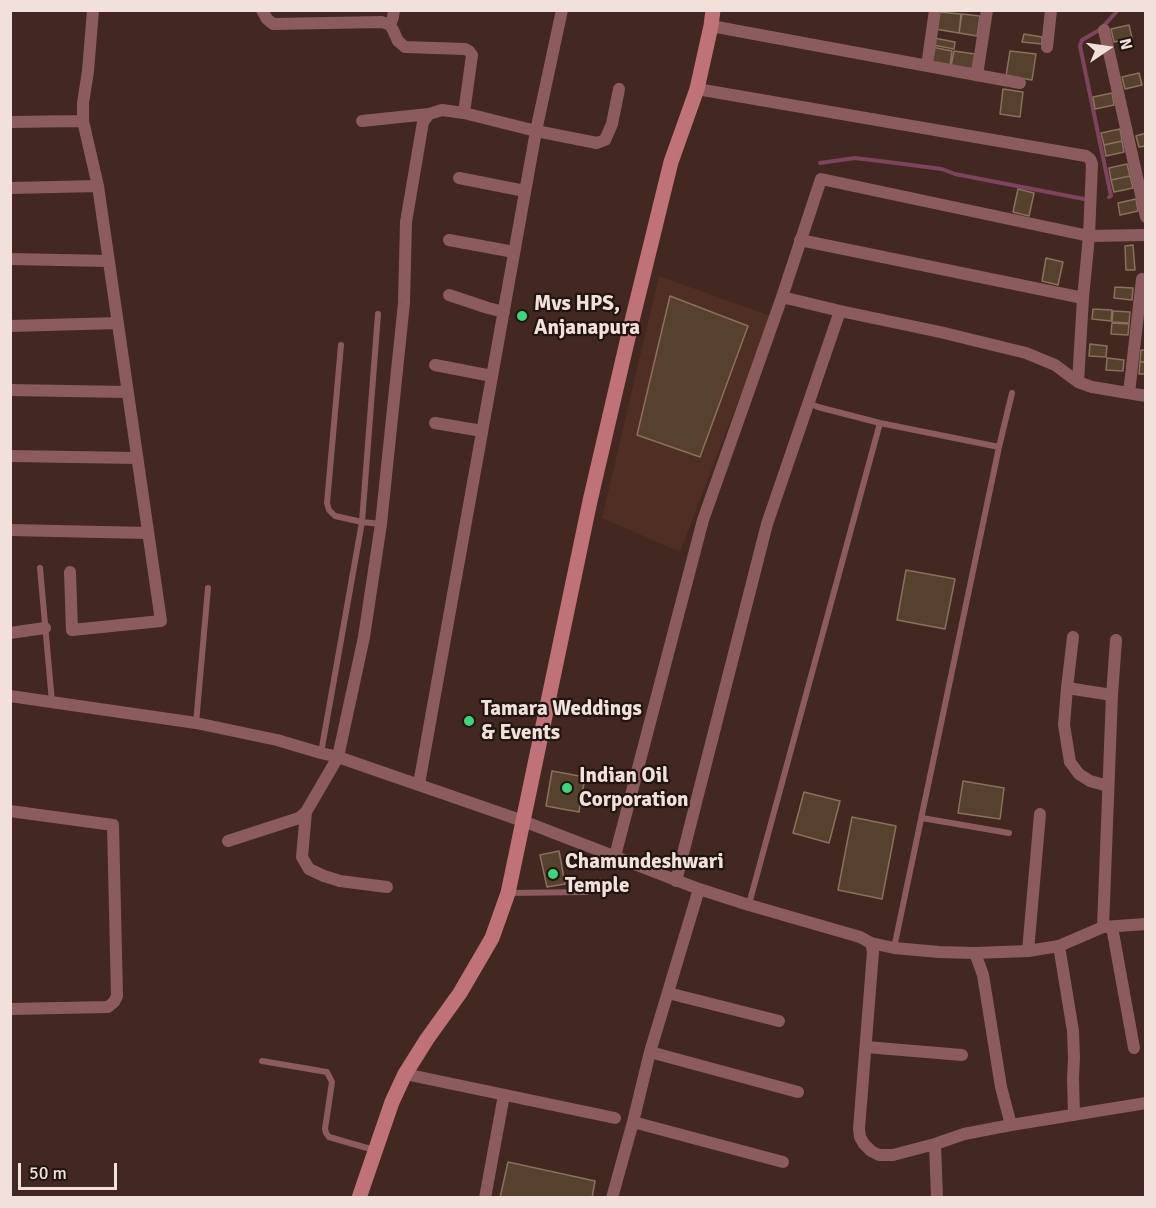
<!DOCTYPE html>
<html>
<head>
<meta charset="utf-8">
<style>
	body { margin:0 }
	#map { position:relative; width:1156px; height:1208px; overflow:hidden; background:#422820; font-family:Signika,sans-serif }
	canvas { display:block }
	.frame { position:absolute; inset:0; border:12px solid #f2e1db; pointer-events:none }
	.north { position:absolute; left:1078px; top:18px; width:60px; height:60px; -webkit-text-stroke:4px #211511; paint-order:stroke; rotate:77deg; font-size:16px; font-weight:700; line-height:24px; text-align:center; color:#f2e1db }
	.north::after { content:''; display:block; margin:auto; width:21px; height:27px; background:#f2e1db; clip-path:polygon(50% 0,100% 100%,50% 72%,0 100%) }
	.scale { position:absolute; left:18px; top:1163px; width:99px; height:27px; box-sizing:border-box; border:3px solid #f2e1db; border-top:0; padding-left:8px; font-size:18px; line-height:21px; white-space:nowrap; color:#f2e1db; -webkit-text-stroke:4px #211511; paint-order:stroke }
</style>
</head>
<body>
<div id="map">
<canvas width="1156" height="1208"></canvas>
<div class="frame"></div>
<div class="north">N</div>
<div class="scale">50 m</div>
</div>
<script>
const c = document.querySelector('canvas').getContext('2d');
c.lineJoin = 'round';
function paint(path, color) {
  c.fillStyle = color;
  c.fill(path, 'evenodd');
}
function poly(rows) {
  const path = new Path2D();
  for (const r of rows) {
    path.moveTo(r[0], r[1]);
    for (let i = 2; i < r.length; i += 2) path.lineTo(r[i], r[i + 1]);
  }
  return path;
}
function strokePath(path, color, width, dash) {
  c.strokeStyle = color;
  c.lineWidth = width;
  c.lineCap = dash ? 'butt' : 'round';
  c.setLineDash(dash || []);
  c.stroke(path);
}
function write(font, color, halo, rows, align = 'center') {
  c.font = font + ' Signika,sans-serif';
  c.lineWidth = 4.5;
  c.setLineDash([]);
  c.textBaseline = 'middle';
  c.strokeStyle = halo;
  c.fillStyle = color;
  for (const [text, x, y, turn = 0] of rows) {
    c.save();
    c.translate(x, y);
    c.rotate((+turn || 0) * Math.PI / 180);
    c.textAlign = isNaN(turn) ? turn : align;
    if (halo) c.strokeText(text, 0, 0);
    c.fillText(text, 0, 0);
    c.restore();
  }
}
const built = poly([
	[659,276,771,316,680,552,602,518]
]);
const stream = poly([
	[820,163,855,158,888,162,942,169,955,174,1084,199],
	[1109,197,1111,196,1080,46,1082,40,1101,29,1118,10]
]);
const building = poly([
	[938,12,961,14,959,33,935,29,938,12],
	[962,14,980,16,977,36,959,33,962,14],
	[1129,25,1132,38,1114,42,1111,29,1129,25],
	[1024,34,1042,37,1042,44,1022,42,1024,34],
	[934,38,955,42,954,49,933,45,934,38],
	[932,47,952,51,950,65,929,62,932,47],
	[954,51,975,54,972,69,951,66,954,51],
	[1010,51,1036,54,1032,80,1006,76,1010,51],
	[1139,73,1142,85,1125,89,1122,77,1139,73],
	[1003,89,1023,92,1020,117,1000,114,1003,89],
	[1112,93,1114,105,1095,109,1093,97,1112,93],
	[1120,129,1122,141,1104,145,1101,133,1120,129],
	[1146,133,1146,146,1139,147,1136,136,1146,133],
	[1122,141,1124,152,1106,156,1104,145,1122,141],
	[1127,164,1130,176,1111,180,1109,168,1127,164],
	[1130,176,1133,188,1114,192,1111,180,1130,176],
	[1018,189,1034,193,1029,216,1013,212,1018,189],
	[1136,199,1138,211,1120,215,1118,203,1136,199],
	[1133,245,1135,270,1126,270,1125,246,1133,245],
	[1046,258,1063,262,1058,285,1042,281,1046,258],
	[1115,287,1133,288,1132,300,1114,298,1115,287],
	[670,296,748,326,700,457,637,435,670,296],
	[1093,309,1112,310,1111,321,1092,319,1093,309],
	[1113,311,1130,312,1129,323,1112,322,1113,311],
	[1112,323,1129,324,1128,335,1111,334,1112,323],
	[1090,344,1107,346,1106,357,1089,356,1090,344],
	[1141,350,1146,350,1146,362,1140,362,1141,350],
	[1107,358,1124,360,1123,371,1106,370,1107,358],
	[1140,362,1146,362,1146,374,1139,374,1140,362],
	[906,570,955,579,945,629,897,620,906,570],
	[552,771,585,777,579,812,546,806,552,771],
	[963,781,1004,788,1000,819,958,813,963,781],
	[804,792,840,801,829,843,793,833,804,792],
	[852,817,896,826,882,899,838,890,852,817],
	[559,851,565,884,547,887,540,855,559,851],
	[508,1162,595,1181,592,1198,500,1198,508,1162]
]);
const lane = poly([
	[341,345,327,503,329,510,335,516,362,522,381,524],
	[809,403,818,407,880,423,999,447],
	[40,568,52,702],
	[196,723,208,588],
	[321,753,362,522,378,314],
	[922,818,1009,833],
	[508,893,587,892],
	[749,904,880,423],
	[894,948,999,447,1012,393],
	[262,1061,327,1072,332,1082,325,1129,326,1133,329,1137,374,1150]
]);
const street = poly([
	[390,25,393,17,394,10],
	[711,26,1020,83],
	[1104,30,1146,217],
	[1047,47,1051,10],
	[927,66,935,10],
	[977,75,987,10],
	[697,89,1086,156,1090,159,1092,164,1089,236,1083,298,1078,382],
	[464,113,536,131,562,10],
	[362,121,429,114],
	[10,122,83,121],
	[459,178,525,191],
	[10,188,98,186],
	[449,240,514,252],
	[800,240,1083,298],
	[10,259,109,261],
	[449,295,488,308,504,312],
	[782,297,840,311,940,332,1026,353,1055,365,1078,382,1092,387,1146,396],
	[10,326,118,323],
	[435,365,492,376],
	[10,390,127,392],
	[1129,393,1142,279],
	[435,423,482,431],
	[10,456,136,458],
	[10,530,148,533],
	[70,572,72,630,161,621,98,186,83,121,83,103,88,71,93,10],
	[10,633,45,628],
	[1073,637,1067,688,1112,695],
	[1067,688,1064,725,1070,762,1079,774,1090,781,1108,786],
	[10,696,196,723,277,740,321,753,338,757,523,821,699,889,749,905,860,937,871,943,873,952,859,1129,860,1137,864,1144,871,1151,879,1155,893,1155,935,1144,964,1134,1011,1125,1146,1103],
	[419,784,536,131,597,143,605,140,612,124,619,89],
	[10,811,113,825,117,996,114,1002,108,1007,10,1009],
	[306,812,302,857,309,869,324,876,340,881,387,887],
	[228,841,299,818,306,812,338,757,364,637,381,524,404,303,406,222,423,122,429,114,442,110,464,113,472,55,469,51,465,49,405,47,398,41,393,30,390,25,382,22,273,24,267,19,262,10],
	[615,856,703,520,782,297,821,179,1089,236,1146,235],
	[676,881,767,524,840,311],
	[1103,927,1112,695,1116,640],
	[1112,927,1134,1048],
	[871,943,894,948,939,952,975,953,1028,951,1059,946,1103,927,1146,924],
	[1059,946,1073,1031,1074,1058,1073,1078,1074,1115],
	[1028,951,1040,814],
	[975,953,983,975,1001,1087,1011,1125],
	[668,993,779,1021],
	[866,1047,962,1055],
	[650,1052,798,1092],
	[405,1074,615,1118],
	[633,1122,783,1162],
	[935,1144,937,1198],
	[485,1198,504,1095],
	[612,1198,633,1122,650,1052,699,889]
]);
const secondary = poly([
	[359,1198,392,1102,405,1074,427,1039,460,993,492,938,508,893,590,501,630,329,671,162,697,89,711,26,713,10]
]);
const markers = [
	[522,316,6,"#3bd77f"],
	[469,721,6,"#3bd77f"],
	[567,788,6,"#3bd77f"],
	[553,874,6,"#3bd77f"]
];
const poiNames = [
	["Mvs HPS,",534,304],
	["Anjanapura",534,328],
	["Tamara Weddings",481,709],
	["& Events",481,733],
	["Indian Oil",579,776],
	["Corporation",579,800],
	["Chamundeshwari",565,862],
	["Temple",565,886]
];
paint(built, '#4f2e23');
strokePath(stream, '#7d445d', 4);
paint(building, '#56402e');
strokePath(building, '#89715d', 1.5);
strokePath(lane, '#8c5b5e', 6);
strokePath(street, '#8c5b5e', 12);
strokePath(secondary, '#bf7277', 15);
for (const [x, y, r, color] of markers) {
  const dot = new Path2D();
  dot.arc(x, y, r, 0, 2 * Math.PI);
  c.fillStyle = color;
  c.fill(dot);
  strokePath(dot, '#211511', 2);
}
write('bold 21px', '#f2e1db', '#211511', poiNames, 'left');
</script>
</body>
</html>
